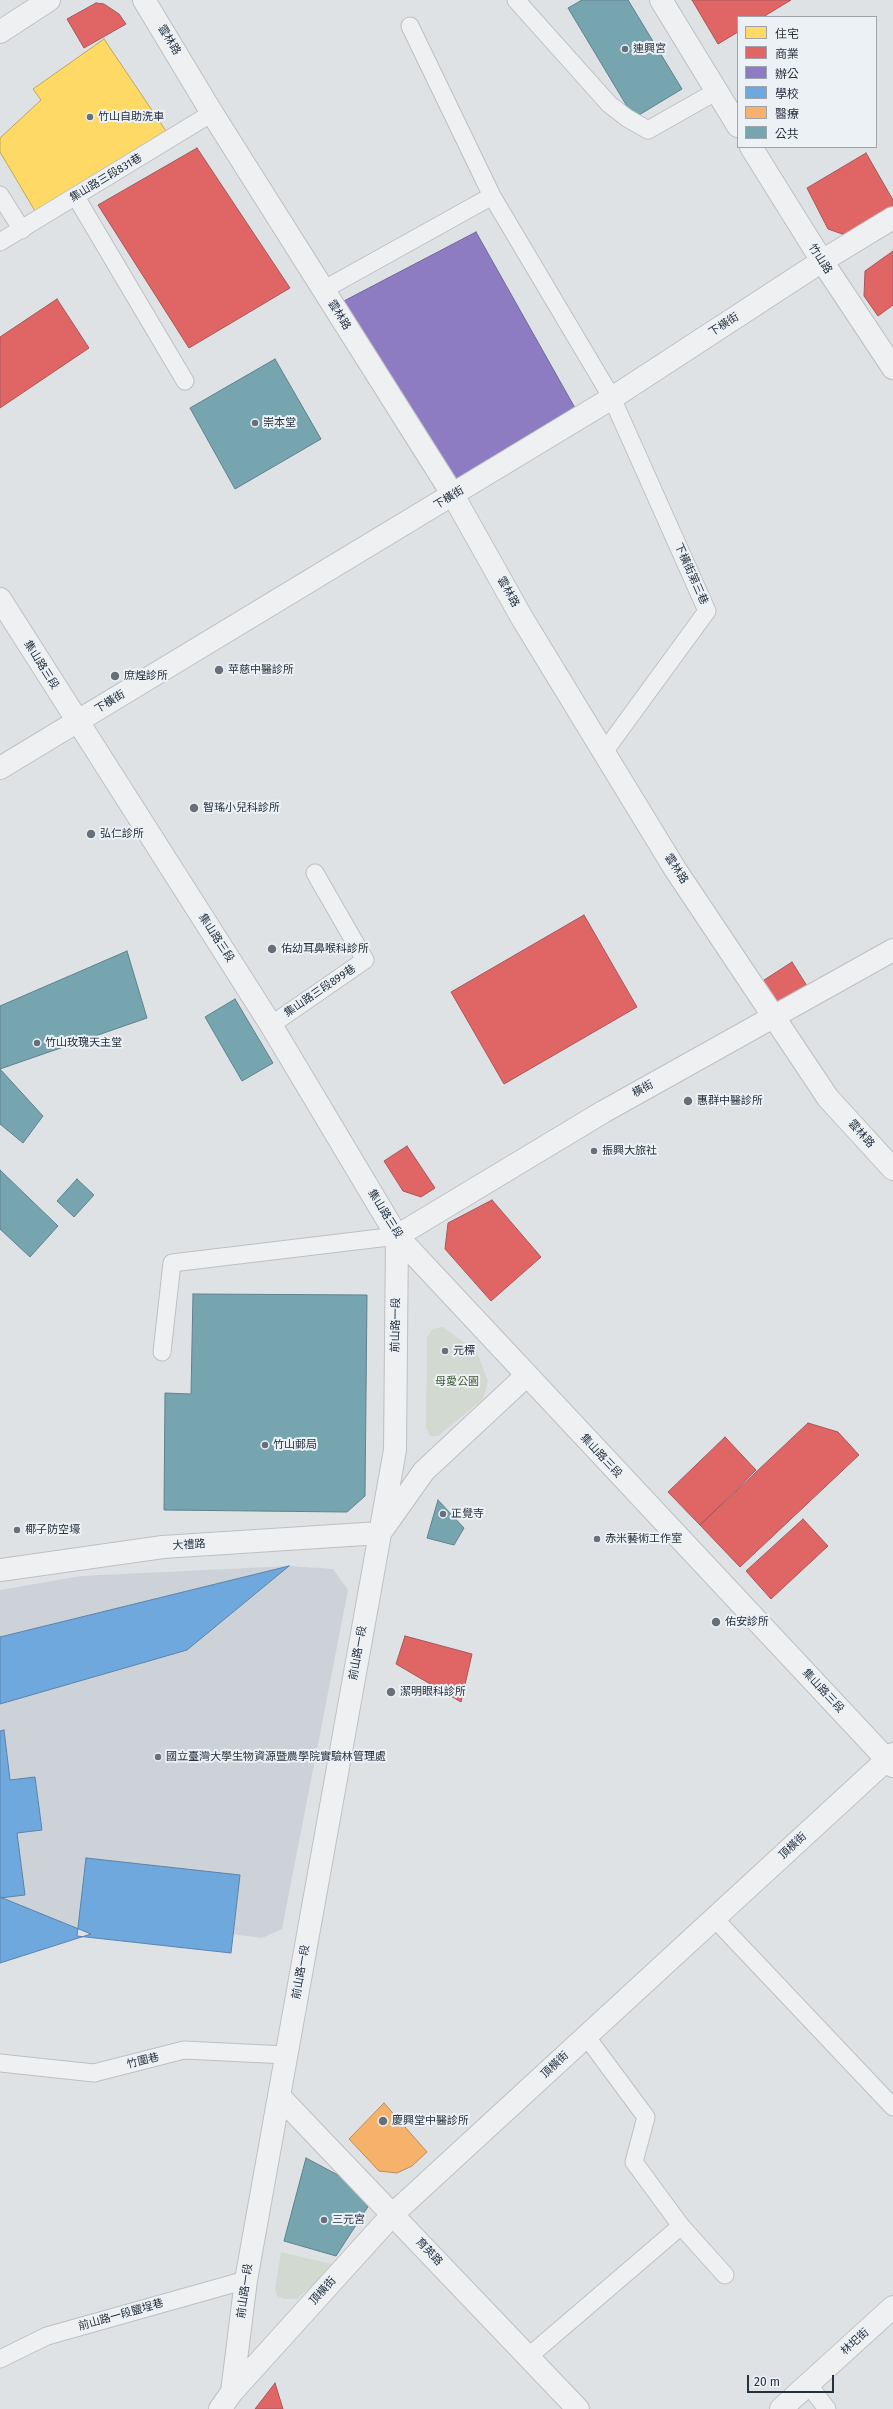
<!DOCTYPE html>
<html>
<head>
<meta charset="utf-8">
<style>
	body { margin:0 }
	#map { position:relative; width:893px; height:2409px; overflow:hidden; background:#dfe2e5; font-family:"Fira Sans","Noto Sans TC",sans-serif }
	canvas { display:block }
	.legend { position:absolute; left:737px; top:16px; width:140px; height:132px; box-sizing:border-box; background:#ecf1f5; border:1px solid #9da4ac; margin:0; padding:5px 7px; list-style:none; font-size:12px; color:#26313e }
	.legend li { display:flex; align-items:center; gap:8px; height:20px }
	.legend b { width:20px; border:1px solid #9da4ac }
	.scale { position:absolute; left:747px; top:2375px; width:87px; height:18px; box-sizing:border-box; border:2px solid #26313e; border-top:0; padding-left:5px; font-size:12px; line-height:14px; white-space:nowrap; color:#26313e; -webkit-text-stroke:3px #ecf1f5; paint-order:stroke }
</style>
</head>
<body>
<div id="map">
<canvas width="893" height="2409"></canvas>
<ul class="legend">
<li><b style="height:11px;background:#ffd966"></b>住宅</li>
<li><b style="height:11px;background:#e06666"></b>商業</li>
<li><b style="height:11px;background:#8e7cc3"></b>辦公</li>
<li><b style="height:11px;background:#6fa8dc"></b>學校</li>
<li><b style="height:11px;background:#f6b26b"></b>醫療</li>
<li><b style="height:11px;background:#76a5af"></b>公共</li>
</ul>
<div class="scale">20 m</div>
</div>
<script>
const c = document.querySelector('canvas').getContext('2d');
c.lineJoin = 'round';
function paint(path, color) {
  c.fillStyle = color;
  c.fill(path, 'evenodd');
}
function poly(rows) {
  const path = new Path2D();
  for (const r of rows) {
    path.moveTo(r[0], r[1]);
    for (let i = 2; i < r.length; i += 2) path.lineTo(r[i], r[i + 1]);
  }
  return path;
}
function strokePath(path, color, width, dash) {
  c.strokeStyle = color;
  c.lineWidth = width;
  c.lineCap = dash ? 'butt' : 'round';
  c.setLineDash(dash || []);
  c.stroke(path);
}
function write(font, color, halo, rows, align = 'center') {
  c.font = font + ' "Fira Sans","Noto Sans TC",sans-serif';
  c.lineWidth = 4;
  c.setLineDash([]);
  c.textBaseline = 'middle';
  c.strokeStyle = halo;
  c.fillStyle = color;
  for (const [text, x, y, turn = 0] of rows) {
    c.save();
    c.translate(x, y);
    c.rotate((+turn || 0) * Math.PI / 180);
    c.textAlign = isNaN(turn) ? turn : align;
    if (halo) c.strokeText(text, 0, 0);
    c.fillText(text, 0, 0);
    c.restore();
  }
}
const built = poly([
	[289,1566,333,1569,348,1590,282,1929,262,1938,217,1932,96,1923,0,1954,0,1590,81,1576]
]);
const green = poly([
	[443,1327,477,1352,488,1381,483,1399,438,1436,430,1436,426,1428,427,1338,432,1329],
	[281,2252,331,2264,317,2281,297,2299,284,2299,277,2296,275,2289]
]);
const homes = poly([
	[104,39,168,134,35,211,0,152,0,138,41,100,33,89,104,39]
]);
const shops = poly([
	[692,0,791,0,763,17,738,17,738,32,718,44,692,0],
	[96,3,104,4,119,14,126,24,84,48,67,19,96,3],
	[197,148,290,288,189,348,98,205,197,148],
	[866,153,893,200,893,208,845,235,828,229,807,188,866,153],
	[893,251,893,305,878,316,864,296,865,271,893,251],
	[57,299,89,348,0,408,0,337,57,299],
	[584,915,637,1007,504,1084,451,992,584,915],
	[792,962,812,994,780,1014,761,982,792,962],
	[407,1146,435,1188,421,1197,403,1191,384,1161,407,1146],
	[492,1200,541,1257,491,1301,445,1249,448,1223,492,1200],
	[808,1423,838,1432,859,1455,740,1567,700,1525,808,1423],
	[725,1437,756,1470,700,1525,668,1492,725,1437],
	[803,1519,828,1546,771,1599,746,1571,803,1519],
	[405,1636,472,1654,461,1702,396,1664,405,1636],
	[275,2383,283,2409,255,2409,275,2383]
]);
const offices = poly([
	[476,232,575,408,458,483,342,302,476,232]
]);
const schools = poly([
	[289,1566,187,1650,0,1704,0,1637,289,1566],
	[4,1730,10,1780,35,1777,42,1830,17,1833,25,1895,0,1898,0,1731,4,1730],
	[86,1858,240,1875,231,1953,77,1936,86,1858],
	[0,1897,91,1934,0,1963,0,1897]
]);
const health = poly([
	[384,2103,427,2152,412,2166,397,2173,379,2171,349,2139,384,2103]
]);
const public = poly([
	[582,0,628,0,682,89,634,118,568,8,582,0],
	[275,359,321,439,235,489,190,408,275,359],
	[127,951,147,1018,0,1069,43,1116,23,1143,0,1124,0,1006,127,951],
	[235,999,273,1063,242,1081,205,1017,235,999],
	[0,1170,58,1226,30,1257,0,1229,0,1170],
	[77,1179,94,1195,74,1217,57,1201,77,1179],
	[193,1294,367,1295,365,1496,347,1512,164,1510,165,1393,191,1394,193,1294],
	[438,1500,464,1528,454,1545,427,1538,438,1500],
	[306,2158,351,2182,373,2199,336,2256,284,2241,306,2158]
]);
const service = poly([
	[516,0,609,104,627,118,648,130,717,91],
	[410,26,492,196,612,398,707,611,604,752],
	[0,195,22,230],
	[76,197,185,381],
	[0,242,212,113],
	[323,290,492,196],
	[271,1025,365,960,315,873],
	[162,1352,172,1263,397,1236],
	[714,1918,893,2107],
	[586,2036,646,2117,634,2162,681,2226,725,2275],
	[0,2063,94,2073,184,2050,286,2055],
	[528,2357,681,2226],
	[0,2359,47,2336,246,2280],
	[808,2384,827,2409]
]);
const minor = poly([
	[144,0,212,113,453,495,522,618,675,869,828,1098,893,1169],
	[661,0,738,126],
	[0,32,49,0],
	[751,147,822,261,893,368],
	[0,599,271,1025,397,1236,893,1766],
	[0,768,612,398,822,261,893,218],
	[0,1570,163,1547,380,1533,424,1471,527,1375],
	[279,2096,578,2409],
	[232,2392,393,2214,893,1754],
	[220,2409,232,2392,246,2280,395,1450,397,1236,603,1112,893,950],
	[781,2409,893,2307]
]);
const markers = [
	[625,49,4,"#676f78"],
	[90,117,4,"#676f78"],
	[255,423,4,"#676f78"],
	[219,670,5,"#676f78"],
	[115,676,5,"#676f78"],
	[194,808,5,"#676f78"],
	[91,834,5,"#676f78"],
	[272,949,5,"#676f78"],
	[37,1043,4,"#676f78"],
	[688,1101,5,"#676f78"],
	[594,1151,4,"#676f78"],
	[445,1351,4,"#676f78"],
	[265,1445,4,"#676f78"],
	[443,1514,4,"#676f78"],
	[17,1530,4,"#676f78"],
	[597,1539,4,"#676f78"],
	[716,1622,5,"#676f78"],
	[391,1692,5,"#676f78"],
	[158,1757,4,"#676f78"],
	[383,2121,5,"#676f78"],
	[324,2220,4,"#676f78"]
];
const streetNames = [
	["雲林路",169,40,59],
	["集山路三段831巷",106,178,-31],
	["竹山路",820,259,57],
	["雲林路",339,315,58],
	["下橫街",724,325,-33],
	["下橫街",449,498,-31],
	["下橫街第三巷",691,574,66],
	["雲林路",508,592,61],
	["集山路三段",41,665,58],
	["下橫街",110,702,-31],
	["雲林路",676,869,57],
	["集山路三段",216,938,57],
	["集山路三段899巷",320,991,-34],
	["橫街",643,1089,-29],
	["雲林路",861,1134,48],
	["集山路三段",385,1214,58],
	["前山路一段",396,1325,-89],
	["集山路三段",601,1456,47],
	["大禮路",189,1545,-4],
	["前山路一段",358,1653,-80],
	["集山路三段",823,1691,47],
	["頂橫街",793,1846,-43],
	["前山路一段",301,1972,-80],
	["竹圍巷",143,2061,-14],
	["頂橫街",555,2065,-43],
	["育英路",429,2252,47],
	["前山路一段",245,2291,-82],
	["頂橫街",323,2291,-48],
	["前山路一段鹽埕巷",121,2315,-16],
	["林圯街",855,2342,-42]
];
const poiNames = [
	["連興宮",633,49],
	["竹山自助洗車",98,117],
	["崇本堂",263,423],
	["苹慈中醫診所",228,670],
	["庶煌診所",124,676],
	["智瑤小兒科診所",203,808],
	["弘仁診所",100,834],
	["佑幼耳鼻喉科診所",281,949],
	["竹山玫瑰天主堂",45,1043],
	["惠群中醫診所",697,1101],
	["振興大旅社",602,1151],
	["元標",453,1351],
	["竹山郵局",273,1445],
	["正覺寺",451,1514],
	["椰子防空壕",25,1530],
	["赤米藝術工作室",605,1539],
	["佑安診所",725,1622],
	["潔明眼科診所",400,1692],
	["國立臺灣大學生物資源暨農學院實驗林管理處",166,1757],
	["慶興堂中醫診所",392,2121],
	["三元宮",332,2220]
];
const parkNames = [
	["母愛公園",457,1382]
];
paint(built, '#cdd2d8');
paint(green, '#d1d9d0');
paint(homes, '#ffd966');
strokePath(homes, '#bea75a', 1);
paint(shops, '#e06666');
strokePath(shops, '#a8565a', 1);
paint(offices, '#8e7cc3');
strokePath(offices, '#6f669b', 1);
paint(schools, '#6fa8dc');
strokePath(schools, '#5984ad', 1);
paint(health, '#f6b26b');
strokePath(health, '#b88b5e', 1);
paint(public, '#76a5af');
strokePath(public, '#5e828d', 1);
strokePath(service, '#bdc0c3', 19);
strokePath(minor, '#bdc0c3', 24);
strokePath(service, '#eff0f2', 17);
strokePath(minor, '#eff0f2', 22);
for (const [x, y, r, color] of markers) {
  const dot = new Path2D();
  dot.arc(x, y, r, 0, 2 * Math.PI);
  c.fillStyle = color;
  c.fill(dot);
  strokePath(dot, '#ecf1f5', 1.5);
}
write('11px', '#26313e', '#ecf1f5', streetNames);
write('11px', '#26313e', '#ecf1f5', poiNames, 'left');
write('11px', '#3e5a33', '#ecf1f5', parkNames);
</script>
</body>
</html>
